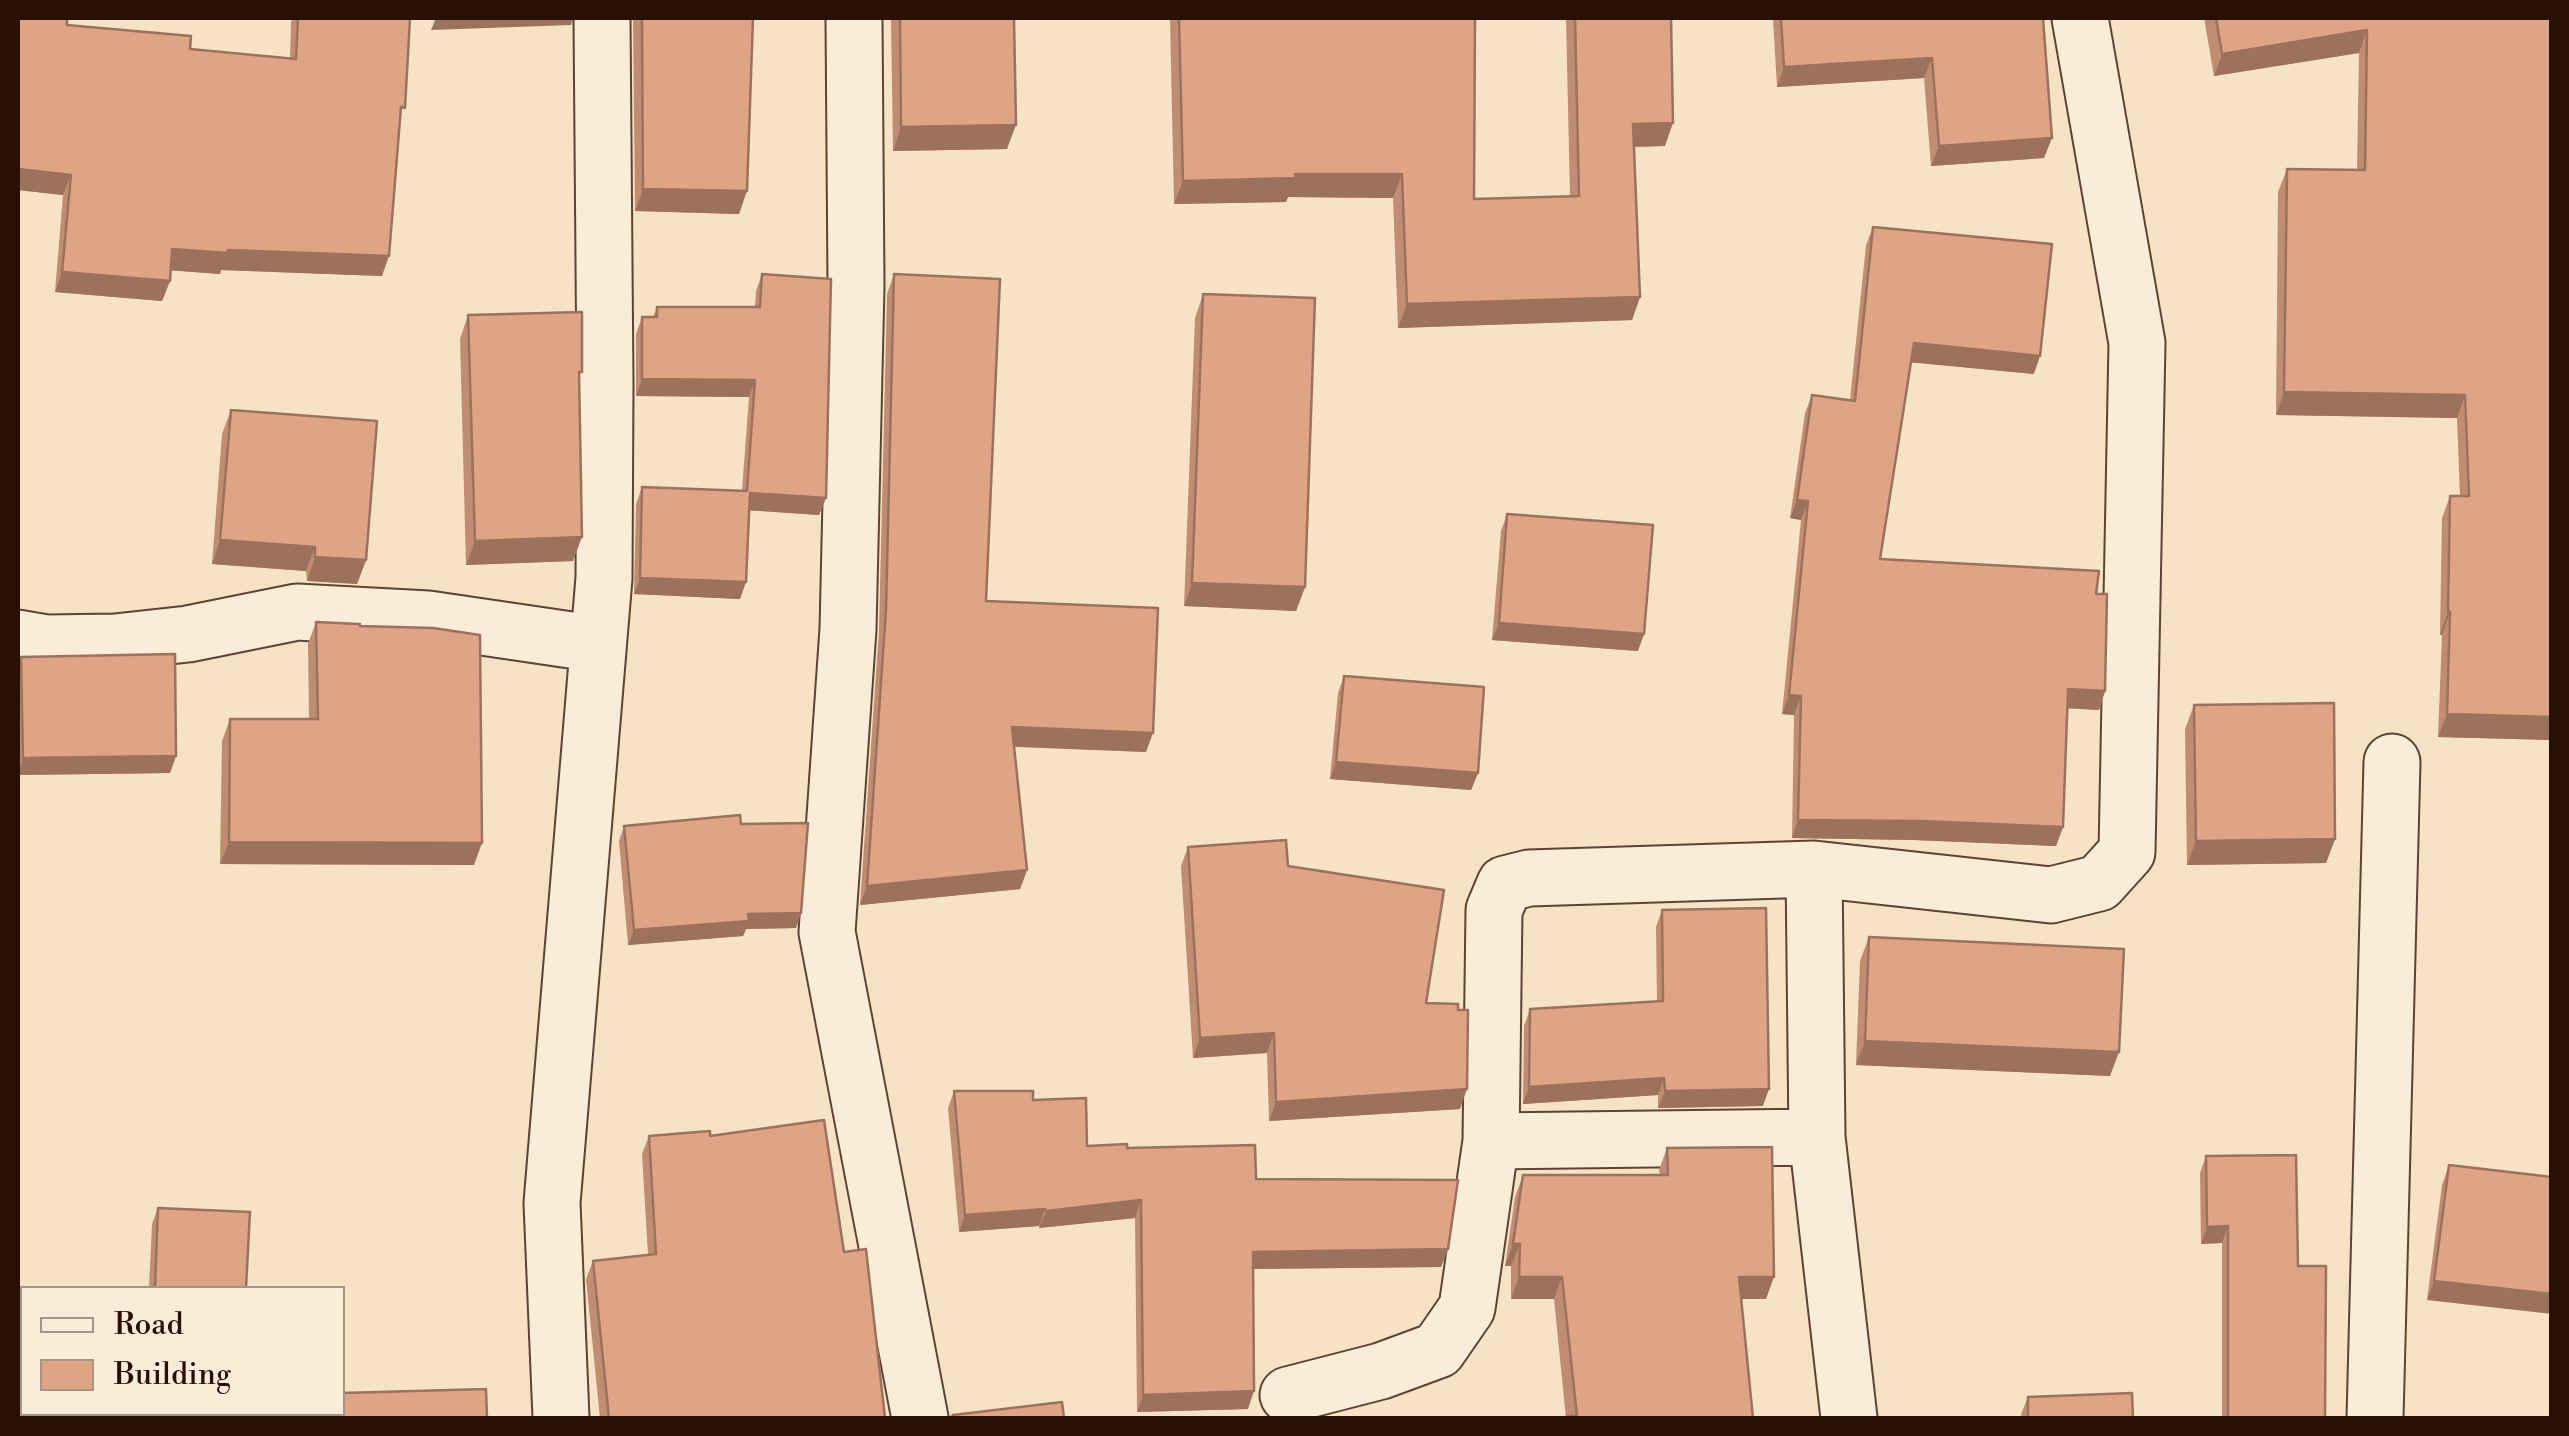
<!DOCTYPE html>
<html>
<head>
<meta charset="utf-8">
<style>
	body { margin:0 }
	#map { position:relative; width:2569px; height:1436px; overflow:hidden; background:#f6e2c5; font-family:"Libre Bodoni",serif }
	canvas { display:block }
	.frame { position:absolute; inset:0; border:20px solid #291004; pointer-events:none }
	.legend { position:absolute; left:20px; top:1286px; width:325px; height:130px; box-sizing:border-box; background:#f9ecd9; border:2px solid #a69484; margin:0; padding:12px 18px; list-style:none; font-size:30px; color:#291004 }
	.legend li { display:flex; align-items:center; gap:20px; height:50px }
	.legend b { width:50px; border:2px solid #a69484 }
</style>
</head>
<body>
<div id="map">
<canvas width="2569" height="1436"></canvas>
<div class="frame"></div>
<ul class="legend">
<li><b style="height:12px;background:#f9ecd9"></b>Road</li>
<li><b style="height:28px;background:#dfa385"></b>Building</li>
</ul>
</div>
<script>
const c = document.querySelector('canvas').getContext('2d');
c.lineJoin = 'round';
function poly(rows) {
  const path = new Path2D();
  for (const r of rows) {
    path.moveTo(r[0], r[1]);
    for (let i = 2; i < r.length; i += 2) path.lineTo(r[i], r[i + 1]);
  }
  return path;
}
function strokePath(path, color, width, dash) {
  c.strokeStyle = color;
  c.lineWidth = width;
  c.lineCap = dash ? 'butt' : 'round';
  c.setLineDash(dash || []);
  c.stroke(path);
}
function paint(path, color) {
  c.fillStyle = color;
  c.fill(path, 'evenodd');
}
const minor = poly([
	[854,18,856,286,848,629,827,932,920,1418],
	[18,638,47,643,115,642,188,634,297,612,428,619,598,644],
	[1814,869,1817,1137,1849,1418],
	[1491,1141,1817,1137],
	[1288,1395,1381,1371,1438,1350,1467,1308,1491,1141,1494,910,1505,884,1529,878,1814,869,2051,895,2099,883,2127,852,2137,343,2080,18],
	[561,1418,552,1203,604,578,605,385,602,18],
	[2375,1418,2392,762]
]);
const wall = poly([
	[18,18,190,49,290,59,291,22,293,18,410,18,400,120,382,276,221,270,220,274,171,270,170,281,162,301,55,292,63,195,18,190],
	[633,18,753,18,739,214,635,211],
	[891,18,1014,18,1007,149,893,151],
	[1170,18,1475,18,1474,199,1570,196,1566,18,1671,18,1665,146,1634,147,1640,297,1632,320,1398,328,1393,198,1288,197,1286,202,1174,204],
	[1773,18,2043,18,2044,158,1931,166,1924,78,1777,87],
	[2204,18,2552,18,2552,740,2438,737,2442,635,2440,635,2442,518,2450,496,2460,496,2457,418,2276,415,2278,192,2287,169,2357,170,2359,53,2214,76],
	[1873,227,2034,374,1911,362,1880,559,2096,594,2105,691,2099,710,2068,708,2063,827,2056,846,1914,840,1792,838,1794,715,1782,714,1801,520,1790,518,1805,413,1812,395,1850,400,1866,245],
	[762,274,826,498,819,515,749,510,740,599,634,594,636,504,642,487,742,490,749,397,636,396,636,334,642,317,653,317,657,307,755,307,756,291],
	[894,274,986,601,1146,752,1014,747,1027,870,1020,889,860,905,879,630,887,294],
	[1203,294,1305,587,1296,611,1184,606,1195,318],
	[468,315,579,382,573,561,466,565,460,339],
	[231,410,366,560,357,584,307,581,306,571,212,564,222,434],
	[1507,514,1638,651,1492,640,1501,531],
	[316,622,474,865,220,864,222,741,230,719,309,719,308,644],
	[21,657,176,756,170,773,18,775,18,667],
	[1344,676,1478,773,1471,790,1330,779,1338,693],
	[2194,705,2335,839,2326,863,2187,865,2185,729],
	[741,824,801,913,796,928,746,929,743,936,628,945,619,841,624,826],
	[1188,847,1288,866,1460,1109,1269,1121,1267,1053,1193,1058,1181,866],
	[1662,910,1763,1106,1658,1108,1658,1095,1523,1104,1524,1026,1530,1009,1657,1001,1656,927],
	[1869,937,2110,1076,1856,1065,1860,961],
	[954,1091,1033,1100,1087,1146,1127,1148,1256,1179,1448,1249,1441,1267,1253,1269,1248,1409,1137,1412,1135,1218,1039,1228,1039,1226,959,1232,948,1108],
	[649,1136,710,1136,844,1252,885,1418,600,1418,586,1279,593,1261,648,1255,642,1154],
	[1667,1148,1766,1299,1741,1299,1753,1418,1566,1418,1554,1299,1511,1299,1511,1266,1505,1266,1515,1197,1523,1175,1660,1175,1659,1170],
	[2206,1156,2298,1266,2325,1418,2222,1418,2222,1243,2201,1244,2200,1173],
	[2449,1165,2552,1177,2427,1300,2442,1185],
	[158,1208,246,1288,149,1288,152,1224],
	[2028,1397,2133,1418,2022,1418,2021,1414]
]);
const shadedWall = poly([
	[436,18,573,18,571,25,431,30],
	[2367,30,2359,53,2214,76,2222,54],
	[1932,58,1924,78,1777,87,1784,67],
	[1673,123,1665,146,1625,147,1633,124],
	[1016,125,1007,149,893,151,901,127],
	[2052,138,2044,158,1931,166,1939,146],
	[18,169,71,175,63,195,18,190],
	[1295,174,1402,174,1393,198,1288,197,1286,202,1174,204,1183,181],
	[643,189,747,191,739,214,635,211],
	[172,249,228,250,389,256,382,276,221,270,220,274,165,270],
	[62,272,170,281,162,301,55,292],
	[1640,297,1632,320,1398,328,1407,304],
	[1914,343,2040,356,2034,374,1907,362],
	[642,379,755,380,749,397,636,396],
	[2284,392,2465,395,2457,418,2276,415],
	[750,493,826,498,819,515,744,510],
	[1797,500,1808,501,1801,520,1790,518],
	[582,537,573,561,466,565,475,541],
	[220,540,315,547,306,571,212,564],
	[315,557,366,560,357,584,307,581],
	[640,578,746,582,740,599,634,594],
	[1192,583,1305,587,1296,611,1184,606],
	[2448,612,2450,612,2442,635,2440,635],
	[1499,623,1644,634,1638,651,1492,640],
	[2068,689,2105,691,2099,710,2062,708],
	[1789,695,1801,696,1794,715,1782,714],
	[2447,714,2552,717,2552,740,2438,737],
	[1012,727,1153,733,1146,752,1005,746],
	[176,756,170,773,18,775,23,758],
	[1336,762,1478,773,1471,790,1330,779],
	[1798,820,1921,821,2063,827,2056,846,1914,840,1792,838],
	[2335,839,2326,863,2187,865,2196,841],
	[229,842,482,843,474,865,220,864],
	[1027,870,1020,889,860,905,867,886],
	[801,913,796,928,746,929,743,936,628,945,634,930,748,914],
	[1274,1033,1267,1053,1193,1058,1200,1038],
	[1865,1041,2119,1052,2110,1076,1856,1065],
	[1664,1078,1658,1095,1523,1104,1529,1087],
	[1467,1089,1460,1109,1269,1121,1276,1102],
	[1769,1089,1763,1106,1658,1108,1665,1091],
	[1141,1200,1135,1218,1039,1228,1046,1211],
	[1045,1209,1039,1226,959,1232,965,1215],
	[2228,1226,2222,1243,2201,1244,2207,1227],
	[1513,1244,1520,1244,1511,1266,1505,1266],
	[1448,1249,1441,1267,1246,1269,1253,1252],
	[1519,1277,1562,1277,1554,1299,1511,1299],
	[1739,1277,1774,1277,1766,1299,1731,1299],
	[2434,1281,2552,1294,2552,1314,2427,1300],
	[1254,1391,1248,1409,1137,1412,1143,1395]
]);
const building = poly([
	[18,18,67,18,67,25,191,36,190,49,296,59,298,18,410,18,405,108,401,107,389,256,228,250,227,253,172,249,170,281,62,272,71,175,18,169,18,18],
	[642,18,753,18,747,191,643,189,642,18],
	[900,18,1014,18,1016,125,901,127,900,18],
	[1179,18,1475,18,1474,199,1579,196,1575,18,1671,18,1673,123,1633,124,1640,297,1407,304,1402,174,1295,174,1295,178,1183,181,1179,18],
	[1781,18,2043,18,2052,138,1939,146,1932,58,1784,67,1781,18],
	[2216,18,2552,18,2552,717,2447,714,2450,612,2448,612,2450,496,2469,496,2465,395,2284,392,2287,169,2365,170,2367,30,2222,54,2216,18],
	[1873,227,2052,244,2040,356,1914,343,1880,559,2099,571,2096,594,2107,594,2105,691,2068,689,2063,827,1921,821,1798,820,1801,696,1789,695,1808,501,1797,500,1812,395,1855,401,1873,227],
	[762,274,831,279,826,498,750,493,746,582,640,578,642,487,747,491,755,380,642,379,642,317,657,317,657,307,760,307,762,274],
	[894,274,1000,279,986,601,1158,608,1153,733,1012,727,1027,870,867,886,886,610,894,274],
	[1203,294,1315,298,1305,587,1192,583,1203,294],
	[582,312,582,372,579,372,582,537,475,541,468,315,582,312],
	[231,410,377,421,366,560,315,557,315,547,220,540,231,410],
	[1507,514,1653,525,1644,634,1499,623,1507,514],
	[316,622,360,624,360,626,433,628,480,635,482,843,229,842,230,719,318,719,316,622],
	[175,654,176,756,23,758,21,657,175,654],
	[1344,676,1484,687,1478,773,1336,762,1344,676],
	[2334,703,2335,839,2196,841,2194,705,2334,703],
	[740,815,741,824,808,823,801,913,748,914,749,921,634,930,624,826,740,815],
	[1286,840,1288,866,1444,890,1426,1003,1458,1004,1458,1010,1468,1010,1467,1089,1276,1102,1274,1033,1200,1038,1188,847,1286,840],
	[1766,908,1769,1089,1665,1091,1664,1078,1529,1087,1530,1009,1663,1001,1662,910,1766,908],
	[1869,937,2124,949,2119,1052,1865,1041,1869,937],
	[954,1091,1033,1091,1033,1100,1086,1098,1087,1146,1127,1144,1127,1148,1255,1145,1256,1179,1458,1180,1448,1249,1253,1252,1254,1391,1143,1395,1141,1200,1046,1211,1045,1209,965,1215,954,1091],
	[824,1120,844,1252,866,1249,885,1418,609,1418,593,1261,656,1254,649,1136,710,1131,710,1136,824,1120],
	[1772,1147,1774,1277,1739,1277,1753,1418,1567,1418,1567,1416,1577,1416,1562,1277,1519,1277,1520,1244,1513,1244,1523,1175,1668,1175,1667,1148,1772,1147],
	[2296,1155,2298,1266,2326,1266,2325,1418,2228,1417,2228,1226,2207,1227,2206,1156,2296,1155],
	[2449,1165,2552,1177,2552,1294,2434,1281,2449,1165],
	[158,1208,250,1212,246,1288,155,1288,158,1208],
	[22,1379,22,1414,79,1414,79,1418,18,1418,18,1380,22,1379],
	[486,1389,487,1418,310,1418,310,1414,342,1414,342,1393,486,1389],
	[2132,1393,2133,1418,2028,1418,2028,1397,2132,1393],
	[1062,1402,1064,1418,950,1418,953,1415,1062,1402],
	[174,1414,302,1414,302,1418,173,1418,174,1414]
]);
strokePath(minor, '#5c4434', 59);
strokePath(minor, '#f9ecd9', 55);
paint(wall, '#c08c72');
paint(shadedWall, '#9c725d');
paint(building, '#dfa385');
strokePath(building, '#9c725d', 2.5);
</script>
</body>
</html>
